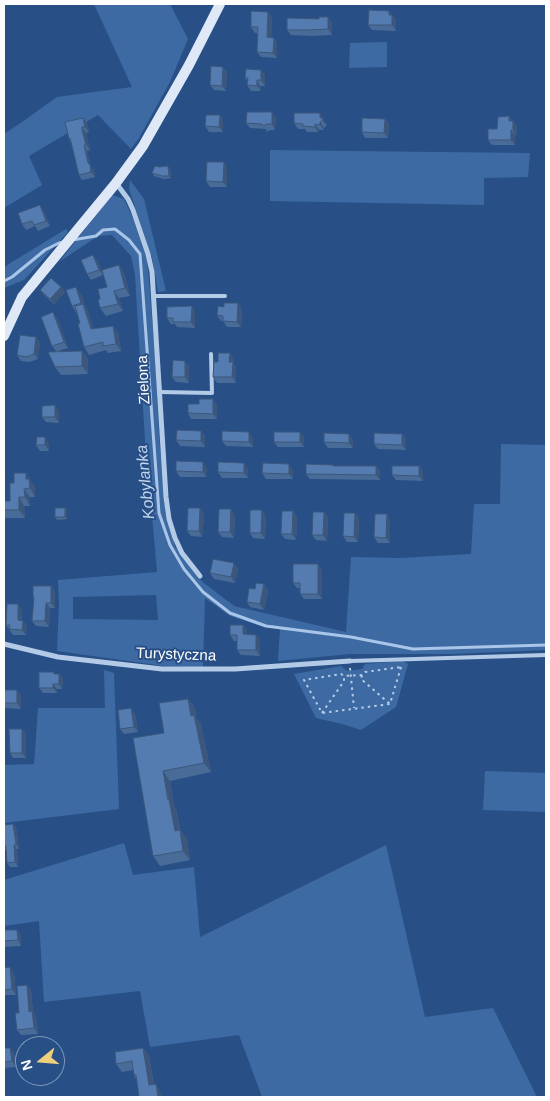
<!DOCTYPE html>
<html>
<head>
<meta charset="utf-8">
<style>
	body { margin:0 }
	#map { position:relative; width:550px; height:1101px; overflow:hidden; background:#285087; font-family:Helvetica,sans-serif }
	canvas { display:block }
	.frame { position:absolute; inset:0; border:5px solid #fff; pointer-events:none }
	.north { position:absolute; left:15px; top:1036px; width:50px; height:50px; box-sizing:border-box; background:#285087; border:1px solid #7e96b7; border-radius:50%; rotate:253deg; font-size:14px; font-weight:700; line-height:20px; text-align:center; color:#fff }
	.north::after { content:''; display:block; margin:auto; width:18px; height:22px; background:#efcf7b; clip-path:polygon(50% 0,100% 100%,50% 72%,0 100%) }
</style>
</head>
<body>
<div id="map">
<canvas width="550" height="1101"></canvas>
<div class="frame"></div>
<div class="north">N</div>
</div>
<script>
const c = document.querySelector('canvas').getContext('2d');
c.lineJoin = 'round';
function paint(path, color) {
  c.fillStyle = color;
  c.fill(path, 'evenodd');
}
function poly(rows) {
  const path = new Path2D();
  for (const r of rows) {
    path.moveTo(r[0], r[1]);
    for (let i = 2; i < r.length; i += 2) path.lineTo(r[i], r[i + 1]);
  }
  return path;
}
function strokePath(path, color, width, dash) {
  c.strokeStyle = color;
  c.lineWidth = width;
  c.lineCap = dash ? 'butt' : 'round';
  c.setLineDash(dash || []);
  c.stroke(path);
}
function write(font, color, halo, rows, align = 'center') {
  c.font = font + ' Helvetica,sans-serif';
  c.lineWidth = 4;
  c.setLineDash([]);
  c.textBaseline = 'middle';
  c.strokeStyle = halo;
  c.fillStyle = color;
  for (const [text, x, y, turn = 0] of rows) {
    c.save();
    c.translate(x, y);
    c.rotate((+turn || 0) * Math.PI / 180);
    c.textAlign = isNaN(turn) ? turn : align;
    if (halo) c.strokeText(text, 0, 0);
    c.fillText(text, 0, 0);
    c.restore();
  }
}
const green = poly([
	[94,4,170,4,188,39,170,82,139,138,131,149,98,115,29,156,42,185,4,208,4,134,22,122,57,97,132,87],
	[387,42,387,67,349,68,350,43],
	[270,150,348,151,530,153,528,177,484,178,484,205,270,201],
	[130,180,144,199,166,291,158,292,152,258,129,189],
	[112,195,124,199,134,221,147,258,155,354,159,436,166,518,175,546,195,574,204,583,234,606,346,632,351,557,400,558,471,554,474,504,500,504,501,444,546,445,546,650,450,654,350,654,278,661,280,629,264,627,230,616,205,598,203,667,164,666,57,651,59,604,58,580,157,572,152,515,146,457,135,275,131,256,112,235,98,236,59,262],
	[156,595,158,620,73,619,73,597],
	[66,229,68,232,24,280,4,288,4,267],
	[403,661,408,664,396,707,361,730,342,724,316,718,294,674,341,666,347,671,362,669,365,664],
	[104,670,114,673,119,809,4,823,4,765,34,764,38,708,105,708],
	[485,771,546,773,546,812,483,810],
	[124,843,133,875,194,867,200,937,386,845,425,1017,493,1008,537,1097,262,1097,239,1035,150,1047,140,991,44,1002,39,921,4,926,4,880]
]);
const stream = poly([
	[72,240,96,236,103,230,115,229,129,240,140,254,159,513,170,545,184,569,203,592,230,613,266,626,351,637,413,649,546,645],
	[4,281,12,277,45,250,59,243,63,242]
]);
const path = poly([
	[401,667,390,704,322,713,304,680,341,674,344,676,362,675,365,672,401,667],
	[350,668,354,708],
	[362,675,361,679,390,704],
	[322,713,344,681,344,677]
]);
const lane = poly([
	[154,296,225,296],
	[160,392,212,393,211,354],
	[350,661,546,655]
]);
const street = poly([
	[116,183,128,199,133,210,148,254,152,272,166,497,169,519,175,538,182,553,200,576],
	[4,644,58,657,162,669,235,669,350,661]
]);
const secondary = poly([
	[4,336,22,297,116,183,143,146,189,65,220,4]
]);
const wall = poly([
	[408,4,427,4,427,5,409,5],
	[389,11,396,20,396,31,372,30,368,25],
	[272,17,271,38,274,38,277,43,277,58,261,57,257,52,257,33,255,33,251,27],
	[328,17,332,23,332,35,312,36,291,35,287,30,319,19],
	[223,67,227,72,226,91,214,90,210,85],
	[261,70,265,75,265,86,260,86,261,91,251,91,247,85,247,81,245,78],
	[220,115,223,120,223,132,209,132,205,126],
	[509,116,517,126,516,136,515,135,515,145,492,145,488,140],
	[83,118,87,123,89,132,86,133,90,150,87,151,91,167,94,170,95,177,82,180,79,175,71,142,69,139],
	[276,118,275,130,270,130,267,132,266,129,250,128,246,123],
	[324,118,324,122,327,125,324,128,324,130,319,130,318,132,307,132,305,129,298,129,294,123],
	[385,119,389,124,388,138,365,138,362,132],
	[224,162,227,168,227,187,210,187,206,181],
	[159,167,170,169,171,178,164,179,154,176,152,173],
	[44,211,50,226,38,231,35,226,26,230,22,224],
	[97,260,103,275,91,280,87,274],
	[119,265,124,273,130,296,119,298,123,311,106,316,100,308,100,299],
	[61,287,65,292,54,304,44,295,40,290],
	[82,295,85,306,88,311,93,329,118,333,121,351,108,353,106,350,89,355,84,347,80,323,77,314,72,306],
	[238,303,242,309,241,327,227,327,223,321,221,321,217,315,224,307],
	[192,306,195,312,195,328,177,327,175,324,171,324,167,318],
	[57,318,68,348,58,351,82,351,88,359,88,374,61,375,55,367,56,351,52,346],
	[40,342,38,359,30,362,21,361,17,355],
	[234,358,233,363,236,367,236,383,217,383,213,377],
	[189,366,189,383,176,382,172,377],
	[213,399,217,405,217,419,191,419,188,413,199,404],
	[59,411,59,423,46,422,42,417],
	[201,431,205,436,205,447,180,446,176,440],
	[300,432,304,437,304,447,278,447,274,442],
	[402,434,406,439,406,450,378,449,374,444],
	[253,438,253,447,226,446,222,441],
	[353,439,353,448,328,448,324,442],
	[49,443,49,451,40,451,36,445],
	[333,465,334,466,376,466,380,471,380,480,310,479,306,474],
	[419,466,423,472,423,481,396,480,392,475],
	[207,468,206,477,180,477,176,471],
	[248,469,248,478,222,478,218,472],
	[293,470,293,479,266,479,262,473],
	[26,473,35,487,35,497,30,497,30,506,24,506,25,518,4,518,4,501,10,501,14,483],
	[65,508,67,510,67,519,57,520,55,517],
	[200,508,204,514,202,537,191,536,187,531],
	[293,511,297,517,296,540,285,539,281,534],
	[324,512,328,518,327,541,316,540,312,535],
	[355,513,359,519,358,542,347,542,343,536],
	[235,515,234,538,222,537,218,532],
	[266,516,265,539,253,538,250,533],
	[390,520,390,543,378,543,374,537],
	[238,569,235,583,214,579,210,573],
	[322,570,322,599,304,599,300,594,300,588,297,588,293,583],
	[264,584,268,590,264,610,250,607,247,602,255,589],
	[51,586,55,592,55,608,50,608,49,627,36,626,32,621,34,599,33,597],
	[22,610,22,621,23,621,27,626,26,635,13,635,6,625],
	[243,625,247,630,247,635,260,640,260,656,241,655,237,650,237,641,234,641,230,635],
	[54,674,59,674,63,679,62,689,57,689,57,693,43,693,39,688],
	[4,690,17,690,21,695,21,709,4,708],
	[188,699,195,708,196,718,201,724,211,772,170,781,174,806,176,809,180,830,187,839,190,860,160,866,153,856,164,733],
	[131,708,135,714,138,732,124,734,120,729],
	[22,729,26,734,26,758,13,758,10,753],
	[13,824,16,828,19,849,17,849,18,867,10,867,7,863,7,850,5,850,4,848,4,825],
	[4,930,17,930,21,935,21,946,4,947],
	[10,967,14,973,16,995,4,995,4,968],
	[27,985,31,990,33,1012,36,1017,38,1034,21,1035,17,1030,19,1013],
	[4,1048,14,1053,16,1067,4,1068],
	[143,1048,149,1056,154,1085,161,1093,136,1079,134,1075,133,1070,122,1072,116,1064]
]);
const shadedWall = poly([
	[389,11,396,20,396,31,392,25,389,15],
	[268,12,272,17,271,43,267,37],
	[328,17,332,23,332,35,328,29],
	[274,38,277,43,277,58,273,53],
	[223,67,227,72,226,91,222,86],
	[261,70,265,75,265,86,261,80],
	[257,80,260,86,261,91,257,86],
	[272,112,276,118,275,130,272,124],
	[320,113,324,118,324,122,320,117],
	[220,115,223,120,223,132,219,127],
	[509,116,517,126,516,136,513,130,509,121],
	[83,118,87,123,89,132,85,127],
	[385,119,389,124,388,138,384,133],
	[320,122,324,128,324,130,320,125],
	[315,124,319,130,318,132,315,127],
	[82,127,86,133,90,150,86,145],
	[511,130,515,135,515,145,511,140],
	[84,145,87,151,91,167,94,170,95,177,91,172,88,163],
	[224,162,227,168,227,187,223,182],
	[168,166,170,169,171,178,169,176],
	[40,205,44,211,50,226,46,221],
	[93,255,97,260,103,275,99,270],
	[119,265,124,273,130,296,125,288],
	[61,287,65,292,54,304,50,299],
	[76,287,82,295,85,306,88,311,96,337,91,329,84,308,81,303],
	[114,291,119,298,123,311,118,304],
	[238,303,242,309,241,327,237,322],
	[192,306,195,312,195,328,191,322],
	[53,312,57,318,68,348,64,342],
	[113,326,118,333,121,351,116,344],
	[36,337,40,342,38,359,34,354],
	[82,351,88,359,88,374,82,366],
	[230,353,234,358,233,363,236,367,236,383,232,377,229,362],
	[185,361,189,366,189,383,185,377],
	[213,399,217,405,217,419,213,414],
	[55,405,59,411,59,423,55,417],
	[201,431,205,436,205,447,201,441],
	[249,432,253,438,253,447,249,442],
	[300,432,304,437,304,447,300,442],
	[349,434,353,439,353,448,349,443],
	[402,434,406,439,406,450,402,445],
	[45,437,49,443,49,451,45,445],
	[203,462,207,468,206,477,203,472],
	[244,463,248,469,248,478,244,473],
	[289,464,293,470,293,479,289,474],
	[376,466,380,471,380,480,376,475],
	[419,466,423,472,423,481,419,476],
	[26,473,35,487,35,497,30,488,26,479],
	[24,489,30,497,30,506,25,497],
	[19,497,24,506,25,518,19,510],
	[65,508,67,510,67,519,65,517],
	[200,508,204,514,202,537,199,531],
	[231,509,235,515,234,538,230,532],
	[262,510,266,516,265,539,261,533],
	[293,511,297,517,296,540,292,534],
	[324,512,328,518,327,541,323,535],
	[355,513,359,519,358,542,354,537],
	[387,514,390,520,390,543,386,538],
	[234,563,238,569,235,583,231,577],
	[318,564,322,570,322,599,318,594],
	[264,584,268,590,264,610,260,604],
	[51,586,55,592,55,608,51,603],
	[46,603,50,608,49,627,45,621],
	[18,604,22,610,22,626,18,620],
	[23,621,27,626,26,635,22,630],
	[243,625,247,630,247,640,243,634],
	[256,635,260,640,260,656,256,650],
	[59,674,63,679,62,689,59,684],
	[53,684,57,689,57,693,53,688],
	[17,690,21,695,21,709,17,703],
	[188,699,195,708,196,718,201,724,211,772,204,763,191,716],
	[131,708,135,714,138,732,134,727],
	[22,729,26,734,26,758,22,753],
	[163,771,170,781,174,806,176,809,181,840,175,831],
	[13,824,16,828,19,849,16,844],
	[180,830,187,839,190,860,183,851],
	[14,845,17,849,18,867,15,862],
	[17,930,21,935,21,946,18,940],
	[10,967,14,973,16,995,12,989],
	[27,985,31,990,33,1012,36,1017,38,1034,34,1028,29,1012],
	[10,1048,14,1053,16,1067,12,1061],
	[143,1048,149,1056,155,1093,149,1085],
	[156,1084,161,1093,162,1097,158,1097]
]);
const building = poly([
	[369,10,389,11,389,15,392,15,392,25,368,25,369,10],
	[251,11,268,12,267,37,274,38,273,53,257,52,258,27,251,27,251,11],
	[319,17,328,17,328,29,308,30,287,30,287,18,319,19,319,17],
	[211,66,223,67,222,86,210,85,211,66],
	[246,69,261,70,261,80,257,80,257,86,247,85,248,78,245,78,246,69],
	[247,112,272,112,272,124,266,124,264,126,262,124,246,123,247,112],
	[294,113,320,113,320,117,323,120,320,122,320,125,315,124,315,127,303,126,303,124,294,123,294,113],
	[206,115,220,115,219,127,205,126,206,115],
	[509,116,509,121,513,121,513,130,511,130,511,140,488,140,488,129,497,129,498,117,509,116],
	[83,118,85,127,82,127,82,130,86,145,84,145,88,163,90,165,91,172,79,175,70,138,69,139,65,122,83,118],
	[362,118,385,119,384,133,362,132,362,118],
	[207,162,224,162,223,182,206,181,207,162],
	[155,166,159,167,168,166,169,176,162,176,152,173,155,166],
	[40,205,46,221,34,225,32,221,22,224,18,213,40,205],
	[93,255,99,270,87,274,81,260,93,255],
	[119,265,125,288,114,291,118,304,100,308,98,300,100,299,98,289,107,287,102,270,119,265],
	[51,278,61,287,50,299,40,290,51,278],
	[76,287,81,303,72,306,66,290,76,287],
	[224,303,238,303,237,322,223,321,223,316,217,315,218,306,224,307,224,303],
	[83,304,91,329,113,326,116,344,103,346,103,342,84,347,78,324,80,323,75,306,83,304],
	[192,306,191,322,173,322,173,318,167,318,167,307,192,306],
	[53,312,64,342,52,346,41,317,53,312],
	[20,335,36,337,34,354,26,357,17,355,20,335],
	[82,351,82,366,55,367,48,352,82,351],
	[218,353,230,353,229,362,233,362,232,377,213,377,214,362,218,362,218,353],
	[173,360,185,361,185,377,172,377,173,360],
	[199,399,213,399,213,414,188,413,188,404,199,404,199,399],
	[55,405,55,417,42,417,42,406,55,405],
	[177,430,201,431,201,441,176,440,177,430],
	[222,431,249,432,249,442,222,441,222,431],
	[274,432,300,432,300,442,274,442,274,432],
	[324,433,349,434,349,443,324,442,324,433],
	[374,433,402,434,402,445,374,444,374,433],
	[37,437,45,437,45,445,36,445,37,437],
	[176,461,203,462,203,472,176,471,176,461],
	[218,462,244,463,244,473,218,472,218,462],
	[263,463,289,464,289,474,262,473,263,463],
	[306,464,333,465,333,466,376,466,376,475,306,474,306,464],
	[392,466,419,466,419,476,392,475,392,466],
	[14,473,26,473,26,479,29,479,30,488,24,489,25,497,19,497,19,510,4,510,4,501,10,501,10,483,14,483,14,473],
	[55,508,65,508,65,517,55,517,55,508],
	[188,508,200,508,199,531,187,531,188,508],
	[219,509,231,509,230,532,218,532,219,509],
	[250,510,262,510,261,533,250,533,250,510],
	[282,511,293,511,292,534,281,534,282,511],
	[313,512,324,512,323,535,312,535,313,512],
	[344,513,355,513,354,537,343,536,344,513],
	[375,514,387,514,386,538,374,537,375,514],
	[213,559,234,563,231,577,210,573,213,559],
	[293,564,318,564,318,594,300,594,300,583,293,583,293,564],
	[256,583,264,584,260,604,247,602,249,588,255,589,256,583],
	[33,586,51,586,51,603,46,603,45,621,32,621,34,597,33,597,33,586],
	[7,604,18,604,18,620,23,621,22,630,9,629,10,625,6,625,7,604],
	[230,625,243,625,243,634,256,635,256,650,237,650,237,635,230,635,230,625],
	[39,672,54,672,54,674,59,674,59,684,53,684,53,688,39,688,39,672],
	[4,690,17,690,17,703,4,703,4,690],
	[188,699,191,716,194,715,204,763,163,771,168,800,169,799,175,831,180,830,183,851,153,856,133,738,164,733,159,703,188,699],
	[131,708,134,727,120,729,118,710,131,708],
	[9,729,22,729,22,753,10,753,9,729],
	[13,824,16,844,14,845,15,862,7,863,6,846,4,846,4,825,13,824],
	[4,930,17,930,18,940,4,941,4,930],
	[10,967,12,989,4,990,4,968,10,967],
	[27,985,29,1012,32,1011,34,1028,17,1030,15,1013,19,1013,17,986,27,985],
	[4,1048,10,1048,12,1061,4,1062,4,1048],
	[143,1048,149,1085,156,1084,158,1097,139,1097,136,1075,134,1075,132,1061,116,1064,115,1052,143,1048]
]);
const streetNames = [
	["Zielona",144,380,-93],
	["Turystyczna",176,655,2]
];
const waterNames = [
	["Kobylanka",146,482,-96]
];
paint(green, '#3d6aa3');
strokePath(stream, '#a9c5e8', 3);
strokePath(path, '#b4cbe8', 2, [2.5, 4]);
strokePath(lane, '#b4cbe8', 4);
strokePath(street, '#b4cbe8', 5);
strokePath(secondary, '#dee8f7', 10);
paint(wall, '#496b97');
paint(shadedWall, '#3c577b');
paint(building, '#557cb0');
strokePath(building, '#3c577b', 1);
write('15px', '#fff', '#285087', streetNames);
write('italic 16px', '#c0d5ef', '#285087', waterNames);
</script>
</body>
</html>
